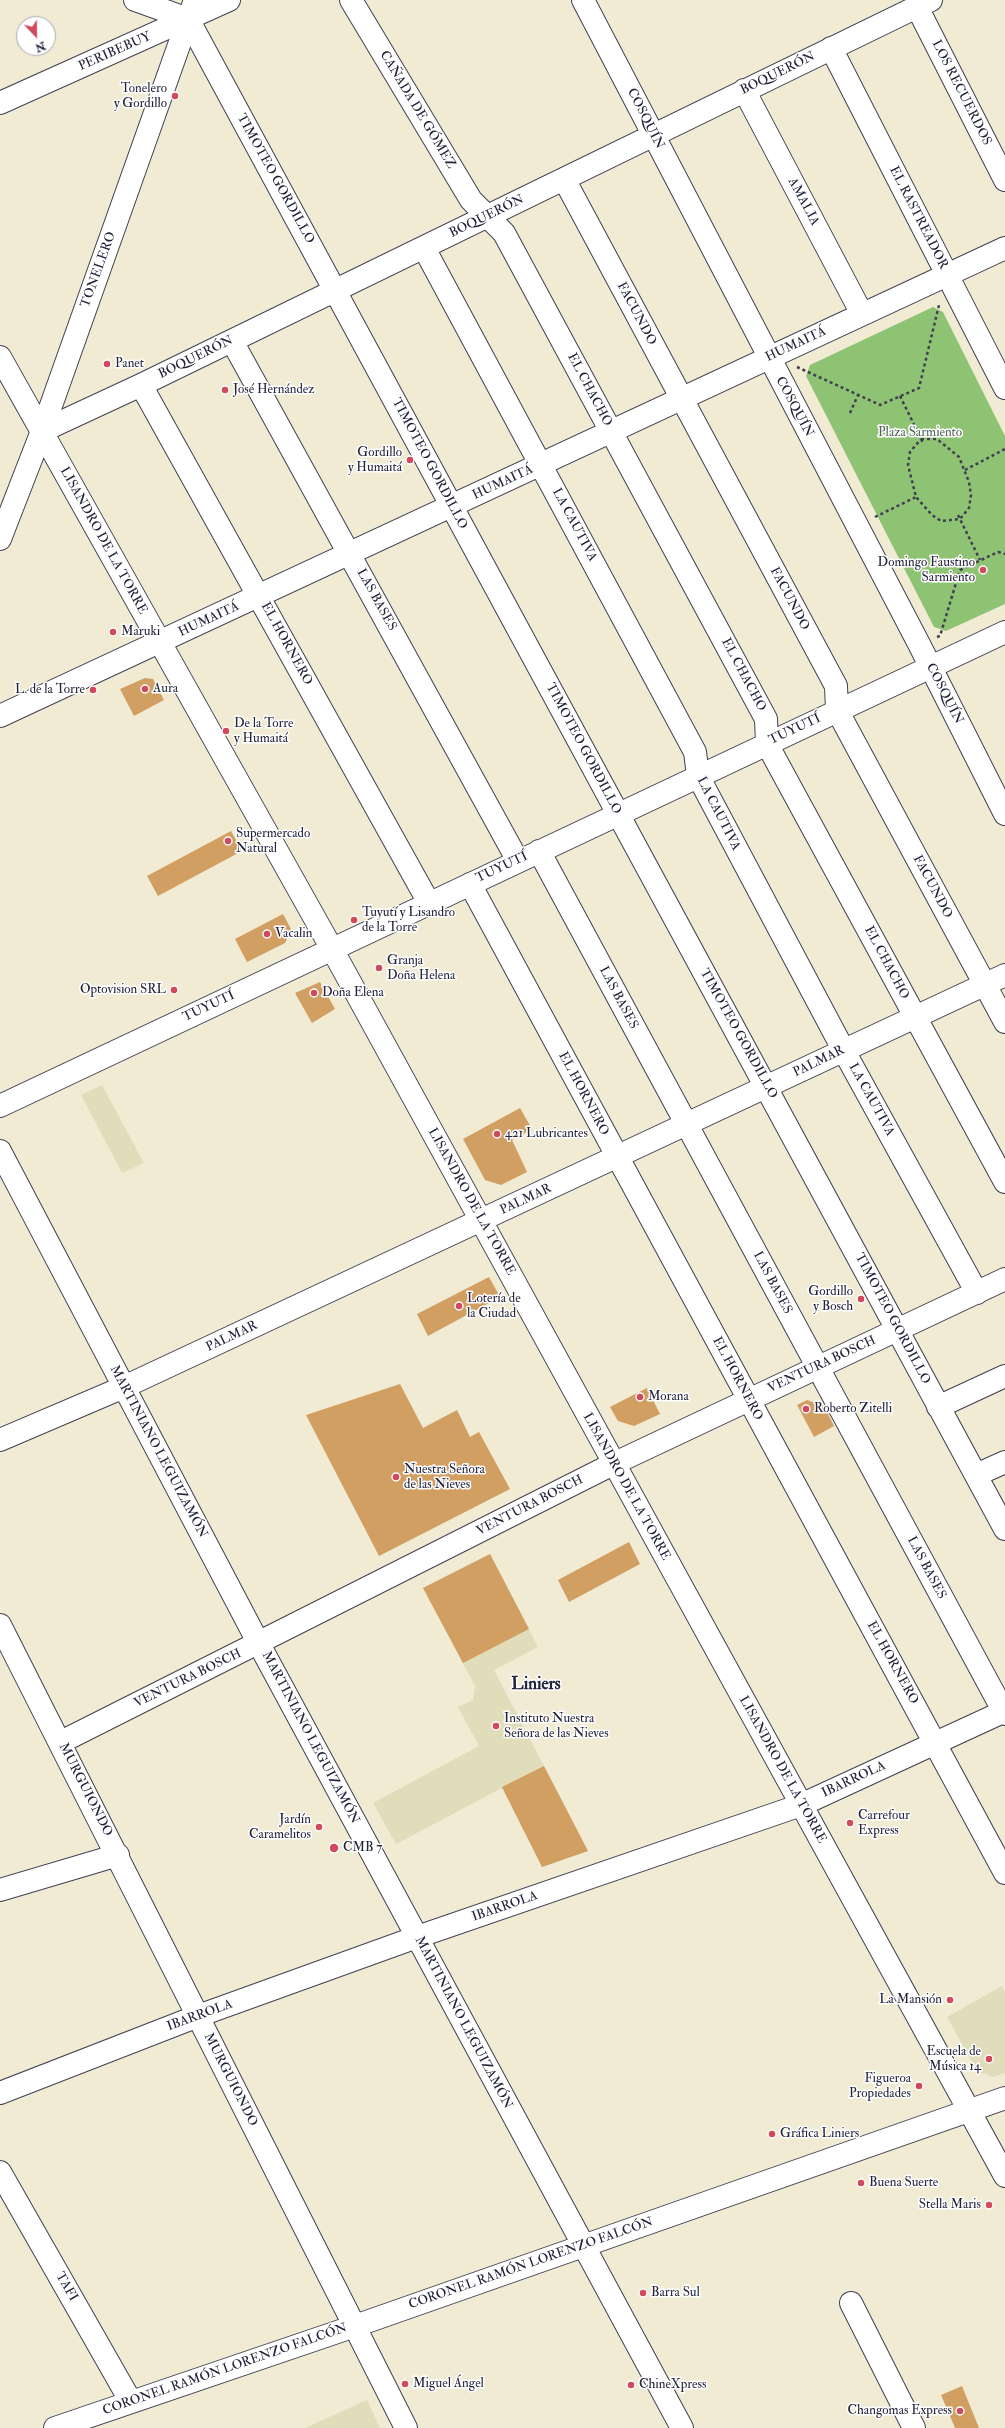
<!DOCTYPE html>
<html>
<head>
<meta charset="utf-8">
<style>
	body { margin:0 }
	#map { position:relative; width:1005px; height:2428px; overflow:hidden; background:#f1ebd4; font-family:"IM FELL Double Pica",serif }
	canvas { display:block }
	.north { position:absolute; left:16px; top:16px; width:40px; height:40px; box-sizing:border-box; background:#fff; border:1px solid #a7a7b1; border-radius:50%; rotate:158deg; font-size:11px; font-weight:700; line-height:16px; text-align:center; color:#22223b }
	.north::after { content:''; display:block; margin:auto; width:14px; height:18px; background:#d1495b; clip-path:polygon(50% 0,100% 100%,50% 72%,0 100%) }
</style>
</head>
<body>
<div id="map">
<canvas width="1005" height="2428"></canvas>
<div class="north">N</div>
</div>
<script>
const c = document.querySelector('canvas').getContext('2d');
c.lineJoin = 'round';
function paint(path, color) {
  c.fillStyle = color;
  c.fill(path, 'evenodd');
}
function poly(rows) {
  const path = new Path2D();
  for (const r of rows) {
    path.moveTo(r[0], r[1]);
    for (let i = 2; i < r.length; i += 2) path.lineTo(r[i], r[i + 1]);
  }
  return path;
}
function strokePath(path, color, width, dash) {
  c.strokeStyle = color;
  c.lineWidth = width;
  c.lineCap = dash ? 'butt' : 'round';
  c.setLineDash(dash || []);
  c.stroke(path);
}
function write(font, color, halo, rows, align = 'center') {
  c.font = font + ' "IM FELL Double Pica",serif';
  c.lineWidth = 3;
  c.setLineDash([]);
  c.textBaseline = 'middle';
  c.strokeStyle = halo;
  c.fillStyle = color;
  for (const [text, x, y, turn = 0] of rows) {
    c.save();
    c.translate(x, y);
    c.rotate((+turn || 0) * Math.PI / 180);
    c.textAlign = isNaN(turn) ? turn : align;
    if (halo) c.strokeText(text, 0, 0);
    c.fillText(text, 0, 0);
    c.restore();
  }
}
const built = poly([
	[102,1085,144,1163,122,1173,81,1095],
	[490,1554,538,1647,494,1670,588,1851,542,1867,502,1788,396,1844,373,1803,479,1746,458,1707,473,1700,475,1686,423,1588],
	[1002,1986,1005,1992,1005,2073,993,2077,977,2071,947,2017],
	[367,2400,380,2428,305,2428]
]);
const green = poly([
	[933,307,943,312,1005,436,1005,604,946,631,934,627,806,376,810,365]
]);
const building = poly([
	[145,678,153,679,164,700,134,716,120,689],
	[231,831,242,851,158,896,147,876],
	[283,914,291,929,285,943,247,962,235,939],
	[320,982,335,1009,312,1023,295,993],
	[520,1108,532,1129,512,1140,527,1172,501,1185,485,1180,463,1139],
	[489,1277,500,1297,428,1336,417,1314],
	[400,1384,423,1428,457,1410,470,1437,479,1432,510,1489,379,1556,306,1415],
	[647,1388,660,1414,634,1426,618,1421,610,1407],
	[807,1400,824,1406,834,1426,814,1437,797,1405],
	[629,1542,640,1564,569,1602,558,1580],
	[490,1554,529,1629,463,1663,423,1588],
	[544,1766,588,1851,542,1867,502,1787],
	[962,2386,979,2428,955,2428,941,2395]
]);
const path = poly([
	[797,367,880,405,919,388,939,305],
	[900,396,923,443],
	[850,413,858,395],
	[921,439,937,439,959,457,969,482,971,495,969,508,960,519,941,521,932,515,916,497,908,465,910,452,921,439],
	[965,470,1005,449],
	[958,515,980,560],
	[875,517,916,497],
	[937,637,940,636,960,570,998,552,1005,554]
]);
const minor = poly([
	[135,0,188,19,1005,1529],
	[351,0,471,200,504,233,766,719,767,744,1005,1182],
	[583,0,919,644,1005,814],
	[917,7,1005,180],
	[831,48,1005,388],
	[744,90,862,314],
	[0,103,229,0],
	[564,179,836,686,837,710,1005,1022],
	[424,248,695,752,698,776,844,1051,977,1293],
	[232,341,518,861],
	[141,385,429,903],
	[42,431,141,385,931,0],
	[0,716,1005,248],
	[539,851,1005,1714],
	[470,884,1005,1873],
	[0,1106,1005,632],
	[0,1151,259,1644,682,2428],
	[938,1407,1005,1376],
	[0,1440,124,1387,1005,975],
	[976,1475,1005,1462],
	[0,1625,406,2428],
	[61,1742,613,1464,1005,1279],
	[0,1890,118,1855],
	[0,2093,198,2016,417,1937,801,1805,1005,1711],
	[0,2172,131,2402],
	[851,2303,914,2428],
	[55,2428,355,2326,1005,2098]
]);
const tertiary = poly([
	[0,357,332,949,1005,2176],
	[0,539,42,431,195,0]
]);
const markers = [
	[175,96,4,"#d1495b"],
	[107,364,4,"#d1495b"],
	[225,390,4,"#d1495b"],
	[410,460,4,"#d1495b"],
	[983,570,4,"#d1495b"],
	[113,632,4,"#d1495b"],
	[145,689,4,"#d1495b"],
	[93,690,4,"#d1495b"],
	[226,731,4,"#d1495b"],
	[228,841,4,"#d1495b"],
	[354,920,4,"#d1495b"],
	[267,934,4,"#d1495b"],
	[379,968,4,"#d1495b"],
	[174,990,4,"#d1495b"],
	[314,993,4,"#d1495b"],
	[497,1134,4,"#d1495b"],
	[861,1299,4,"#d1495b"],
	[459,1306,4,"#d1495b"],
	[640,1397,4,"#d1495b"],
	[806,1409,4,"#d1495b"],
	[396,1477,4,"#d1495b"],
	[496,1726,4,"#d1495b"],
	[850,1823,4,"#d1495b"],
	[319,1827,4,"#d1495b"],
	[334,1848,5,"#d1495b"],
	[950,2000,4,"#d1495b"],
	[989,2059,4,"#d1495b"],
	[919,2086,4,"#d1495b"],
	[772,2134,4,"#d1495b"],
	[861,2183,4,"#d1495b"],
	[989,2205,4,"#d1495b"],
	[643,2293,4,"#d1495b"],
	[405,2384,4,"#d1495b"],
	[631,2385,4,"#d1495b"],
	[960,2411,4,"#d1495b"]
];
const streetNames = [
	["PERIBEBUY",115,52,-24],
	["BOQUERÓN",778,74,-26],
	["LOS RECUERDOS",961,93,63],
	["CAÑADA DE GÓMEZ",417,110,59],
	["COSQUÍN",645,119,63],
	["TIMOTEO GORDILLO",275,179,61],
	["AMALIA",803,202,62],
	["BOQUERÓN",487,217,-26],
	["EL RASTREADOR",918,218,63],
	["TONELERO",99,270,-70],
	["FACUNDO",636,314,62],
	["HUMAITÁ",796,345,-25],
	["BOQUERÓN",196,358,-26],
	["EL CHACHO",589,390,62],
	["COSQUÍN",794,407,62],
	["TIMOTEO GORDILLO",429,464,62],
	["HUMAITÁ",503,483,-25],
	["LA CAUTIVA",574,525,62],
	["LISANDRO DE LA TORRE",103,541,61],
	["FACUNDO",789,599,62],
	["LAS BASES",376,600,61],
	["HUMAITÁ",209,620,-25],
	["EL HORNERO",286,644,61],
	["EL CHACHO",743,675,62],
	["COSQUÍN",944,694,63],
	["TUYUTÍ",795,730,-25],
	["TIMOTEO GORDILLO",583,749,62],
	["LA CAUTIVA",718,814,63],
	["TUYUTÍ",502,868,-25],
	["FACUNDO",932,887,62],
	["EL CHACHO",886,963,62],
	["LAS BASES",618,998,62],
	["TUYUTÍ",209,1007,-25],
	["TIMOTEO GORDILLO",738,1034,61],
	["PALMAR",819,1062,-26],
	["EL HORNERO",583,1094,62],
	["LA CAUTIVA",871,1100,61],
	["PALMAR",526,1200,-25],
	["LISANDRO DE LA TORRE",471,1202,61],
	["LAS BASES",772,1283,62],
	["TIMOTEO GORDILLO",892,1319,62],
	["PALMAR",232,1337,-25],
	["VENTURA BOSCH",822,1365,-25],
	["EL HORNERO",737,1379,62],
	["MARTINIANO LEGUIZAMÓN",158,1452,62],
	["LISANDRO DE LA TORRE",626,1487,61],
	["VENTURA BOSCH",530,1506,-27],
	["LAS BASES",926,1568,62],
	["EL HORNERO",892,1663,61],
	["VENTURA BOSCH",188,1679,-26],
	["MARTINIANO LEGUIZAMÓN",310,1738,62],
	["LISANDRO DE LA TORRE",782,1770,61],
	["IBARROLA",854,1780,-25],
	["MURGUIONDO",85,1790,63],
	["IBARROLA",505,1907,-19],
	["IBARROLA",200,2016,-20],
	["MARTINIANO LEGUIZAMÓN",463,2023,62],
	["MURGUIONDO",230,2080,63],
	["CORONEL RAMÓN LORENZO FALCÓN",531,2264,-19],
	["TAFI",66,2287,60],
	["CORONEL RAMÓN LORENZO FALCÓN",225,2370,-19]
];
const poiNames = [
	["Tonelero",167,89,"right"],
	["y Gordillo",167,104,"right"],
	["Panet",115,364],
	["José Hernández",233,390],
	["Gordillo",402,453,"right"],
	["y Humaitá",402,468,"right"],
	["Domingo Faustino",975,563,"right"],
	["Sarmiento",975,578,"right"],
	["Maruki",121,632],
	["Aura",153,689],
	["L. de la Torre",85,690,"right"],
	["De la Torre",234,724],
	["y Humaitá",234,739],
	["Supermercado",236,834],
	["Natural",236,849],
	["Tuyutí y Lisandro",362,913],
	["de la Torre",362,928],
	["Vacalin",275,934],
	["Granja",387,961],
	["Doña Helena",387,976],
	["Optovision SRL",166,990,"right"],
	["Doña Elena",322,993],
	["421 Lubricantes",505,1134],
	["Gordillo",853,1292,"right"],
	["y Bosch",853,1307,"right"],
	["Lotería de",467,1299],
	["la Ciudad",467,1314],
	["Morana",648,1397],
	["Roberto Zitelli",814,1409],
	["Nuestra Señora",404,1470],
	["de las Nieves",404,1485],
	["Instituto Nuestra",504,1719],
	["Señora de las Nieves",504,1734],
	["Carrefour",858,1816],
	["Express",858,1831],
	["Jardín",311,1820,"right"],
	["Caramelitos",311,1835,"right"],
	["CMB 7",343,1848],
	["La Mansión",942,2000,"right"],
	["Escuela de",981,2052,"right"],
	["Música 14",981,2067,"right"],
	["Figueroa",911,2079,"right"],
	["Propiedades",911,2094,"right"],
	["Gráfica Liniers",780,2134],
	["Buena Suerte",869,2183],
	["Stella Maris",981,2205,"right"],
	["Barra Sul",651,2293],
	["Miguel Ángel",413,2384],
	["ChineXpress",639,2385],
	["Changomas Express",952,2411,"right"]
];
const parkNames = [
	["Plaza Sarmiento",920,433]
];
const districtNames = [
	["Liniers",536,1685]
];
paint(built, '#e1dcba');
paint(green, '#8fc374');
paint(building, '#d19f61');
strokePath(minor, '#414052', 24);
strokePath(tertiary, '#414052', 24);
strokePath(path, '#414052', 2.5, [3, 3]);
strokePath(minor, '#fff', 22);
strokePath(tertiary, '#fff', 22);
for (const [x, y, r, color] of markers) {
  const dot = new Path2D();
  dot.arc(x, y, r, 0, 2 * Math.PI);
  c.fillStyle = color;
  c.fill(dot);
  strokePath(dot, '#fff', 1.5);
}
write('13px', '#22223b', '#fff', streetNames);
write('13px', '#22223b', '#fff', poiNames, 'left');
write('13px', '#4e6252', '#fff', parkNames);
write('bold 17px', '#22223b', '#fff', districtNames);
</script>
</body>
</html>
